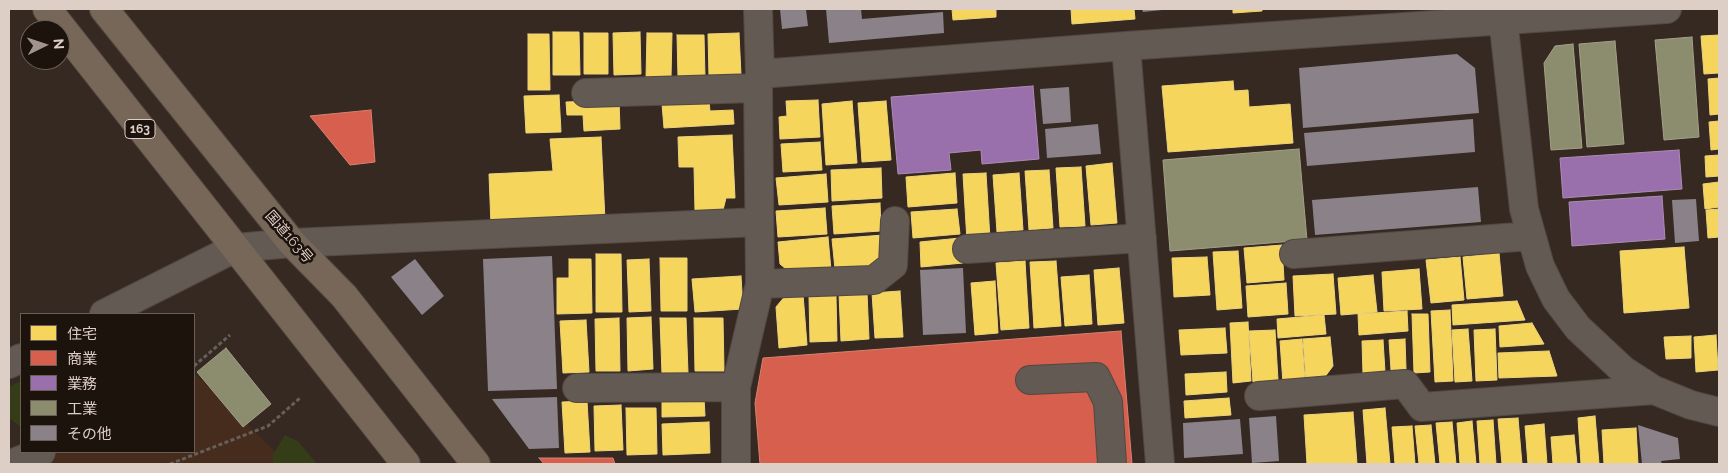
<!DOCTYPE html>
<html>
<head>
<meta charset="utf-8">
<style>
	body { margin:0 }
	#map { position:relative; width:1728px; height:473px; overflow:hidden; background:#352922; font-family:Raleway,"Noto Sans JP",sans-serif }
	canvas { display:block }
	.frame { position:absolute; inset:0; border:10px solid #ddcec6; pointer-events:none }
	.legend { position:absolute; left:20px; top:313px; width:175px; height:140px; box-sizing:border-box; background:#1d130d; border:1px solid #6a5e57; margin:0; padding:6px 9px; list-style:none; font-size:15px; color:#ddcec6 }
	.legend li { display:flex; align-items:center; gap:10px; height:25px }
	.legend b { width:25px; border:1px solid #6a5e57 }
	.north { position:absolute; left:20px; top:20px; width:50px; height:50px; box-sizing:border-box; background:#1d130d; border:1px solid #6a5e57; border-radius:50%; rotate:86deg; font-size:14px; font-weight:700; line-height:20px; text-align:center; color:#ddcec6 }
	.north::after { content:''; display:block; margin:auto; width:18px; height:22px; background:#a2948d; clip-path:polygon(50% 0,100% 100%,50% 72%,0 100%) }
</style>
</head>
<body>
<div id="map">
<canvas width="1728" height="473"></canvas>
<div class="frame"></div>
<ul class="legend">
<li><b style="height:14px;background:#f6d55c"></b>住宅</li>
<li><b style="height:14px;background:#d6604d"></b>商業</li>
<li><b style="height:14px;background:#9970ab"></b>業務</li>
<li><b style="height:14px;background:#8c8c6e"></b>工業</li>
<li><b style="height:14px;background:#8a8288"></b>その他</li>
</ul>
<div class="north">N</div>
</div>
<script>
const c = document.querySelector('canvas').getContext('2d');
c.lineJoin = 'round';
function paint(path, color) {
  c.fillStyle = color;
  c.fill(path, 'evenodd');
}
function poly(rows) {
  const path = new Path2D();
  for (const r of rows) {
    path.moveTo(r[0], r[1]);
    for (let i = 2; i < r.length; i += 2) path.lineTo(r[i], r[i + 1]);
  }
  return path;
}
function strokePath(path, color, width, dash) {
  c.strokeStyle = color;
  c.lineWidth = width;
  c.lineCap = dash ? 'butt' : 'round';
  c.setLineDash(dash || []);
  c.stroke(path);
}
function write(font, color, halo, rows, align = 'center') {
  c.font = font + ' Raleway,"Noto Sans JP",sans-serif';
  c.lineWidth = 5;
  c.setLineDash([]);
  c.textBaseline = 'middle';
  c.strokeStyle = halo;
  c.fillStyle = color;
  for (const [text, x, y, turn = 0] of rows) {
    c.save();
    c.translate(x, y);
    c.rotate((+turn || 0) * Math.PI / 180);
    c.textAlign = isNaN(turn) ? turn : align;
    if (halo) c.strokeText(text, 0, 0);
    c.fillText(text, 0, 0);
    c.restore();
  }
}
const built = poly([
	[194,373,288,464,9,464,26,452,194,452]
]);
const green = poly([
	[21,381,21,427,9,418,9,387],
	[285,435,299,442,317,464,274,464,272,456]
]);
const homes = poly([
	[952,9,996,9,996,17,953,20,952,9],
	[1071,9,1134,9,1135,19,1072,24,1071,9],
	[1233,9,1262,9,1262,11,1233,13,1233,9],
	[553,32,579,32,580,75,553,75,553,32],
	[640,32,641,74,614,75,613,33,640,32],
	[584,33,608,33,608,74,584,74,584,33],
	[647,33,672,33,671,78,646,78,647,33],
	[739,33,741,75,709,77,708,34,739,33],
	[528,34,549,34,550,90,528,90,528,34],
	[677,35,704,35,705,77,678,77,677,35],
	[1719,35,1719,73,1704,74,1701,36,1719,35],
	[1719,78,1719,114,1710,115,1708,79,1719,78],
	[1233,81,1234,91,1248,90,1249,107,1290,104,1293,143,1168,152,1162,86,1233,81],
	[559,95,561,132,526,133,524,96,559,95],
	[619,100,620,129,584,131,583,115,567,115,566,102,619,100],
	[818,100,820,137,780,139,779,117,787,116,786,101,818,100],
	[709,101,710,111,733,110,734,124,664,128,662,104,709,101],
	[852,101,857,163,826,165,822,104,852,101],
	[886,101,891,160,862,162,858,103,886,101],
	[1719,121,1719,149,1711,150,1709,122,1719,121],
	[732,135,735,198,726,198,723,210,695,211,694,167,679,167,678,137,732,135],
	[601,137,605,220,491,225,489,174,553,171,550,139,601,137],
	[820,142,822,170,783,172,781,144,820,142],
	[1719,155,1719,176,1706,177,1705,156,1719,155],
	[1112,163,1117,223,1091,225,1086,166,1112,163],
	[1081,167,1085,226,1060,227,1056,168,1081,167],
	[881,168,882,198,832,201,831,170,881,168],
	[1049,170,1053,228,1029,230,1025,171,1049,170],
	[955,173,957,203,908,207,906,177,955,173],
	[986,173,990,239,967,241,963,174,986,173],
	[1019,173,1023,230,997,232,993,175,1019,173],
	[826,174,828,202,779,205,776,178,826,174],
	[1719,182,1719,207,1705,209,1703,184,1719,182],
	[880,203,881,231,834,234,832,206,880,203],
	[825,208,827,234,778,237,776,211,825,208],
	[957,209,960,234,913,238,911,212,957,209],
	[1719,209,1719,237,1708,238,1706,210,1719,209],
	[883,235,884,253,873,266,835,269,832,239,883,235],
	[828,237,831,270,792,274,780,264,778,242,828,237],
	[960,238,963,263,921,267,920,242,960,238],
	[1282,245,1284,280,1247,283,1244,248,1282,245],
	[1684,247,1689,308,1624,313,1620,251,1684,247],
	[1238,251,1242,308,1217,310,1213,252,1238,251],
	[1499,253,1503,296,1467,299,1463,257,1499,253],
	[596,254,621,254,622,312,596,312,596,254],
	[1207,257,1210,295,1174,297,1172,258,1207,257],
	[1460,257,1464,300,1431,303,1426,260,1460,257],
	[660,258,687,258,687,311,661,311,660,258],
	[569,259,591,259,592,313,557,314,557,278,569,278,569,259],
	[649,259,651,311,629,312,627,260,649,259],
	[1025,261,1029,328,1001,330,996,263,1025,261],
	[1056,261,1061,326,1034,328,1030,262,1056,261],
	[1119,268,1124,323,1098,325,1094,270,1119,268],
	[1419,269,1422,309,1384,311,1382,272,1419,269],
	[1333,274,1336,314,1295,316,1293,276,1333,274],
	[1089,275,1092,324,1065,326,1061,277,1089,275],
	[1373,275,1377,312,1341,315,1338,278,1373,275],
	[741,276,743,309,695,312,692,279,741,276],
	[995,281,998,333,975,335,971,283,995,281],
	[1286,283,1288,314,1248,317,1246,286,1286,283],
	[900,291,903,337,875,338,872,293,900,291],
	[867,292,869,339,841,341,839,294,867,292],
	[803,294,807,345,779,348,776,307,786,295,803,294],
	[836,296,837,341,810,342,809,297,836,296],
	[1517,301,1525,320,1453,325,1452,305,1517,301],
	[1450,310,1453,381,1435,382,1431,311,1450,310],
	[1407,311,1408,331,1359,335,1358,314,1407,311],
	[1412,314,1428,314,1430,372,1414,373,1412,314],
	[1324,315,1326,334,1278,338,1277,319,1324,315],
	[651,317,653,369,628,371,627,318,651,317],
	[619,318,620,371,596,371,595,319,619,318],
	[660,318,686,318,688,373,662,374,660,318],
	[694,318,723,318,724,371,695,371,694,318],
	[586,320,589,372,563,373,560,321,586,320],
	[1248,322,1251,381,1233,383,1230,323,1248,322],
	[1532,323,1544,344,1500,347,1499,326,1532,323],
	[1225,328,1227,353,1181,355,1179,330,1225,328],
	[1468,329,1472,381,1455,382,1452,330,1468,329],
	[1495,329,1497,380,1476,381,1474,330,1495,329],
	[1275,330,1278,380,1253,382,1249,331,1275,330],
	[1716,335,1718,370,1696,372,1694,337,1716,335],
	[1691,336,1691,358,1666,359,1664,337,1691,336],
	[1330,337,1333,366,1324,378,1306,380,1303,339,1330,337],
	[1302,339,1305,381,1283,383,1280,341,1302,339],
	[1405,339,1406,369,1391,370,1389,340,1405,339],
	[1383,340,1385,372,1363,374,1362,341,1383,340],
	[1549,351,1557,376,1499,378,1498,353,1549,351],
	[1226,372,1227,392,1186,395,1185,374,1226,372],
	[704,398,705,416,662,417,662,399,704,398],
	[1229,398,1231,415,1185,418,1184,401,1229,398],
	[587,401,590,452,565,453,562,402,587,401],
	[621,405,623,450,595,451,594,406,621,405],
	[626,408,656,408,657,454,627,455,626,408],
	[1385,408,1390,464,1367,464,1363,410,1385,408],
	[1353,412,1357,464,1307,464,1304,415,1353,412],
	[1595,416,1599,464,1581,464,1578,418,1595,416],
	[1518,418,1522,464,1502,464,1498,419,1518,418],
	[1493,420,1496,464,1480,464,1477,421,1493,420],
	[1472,421,1476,464,1460,464,1457,423,1472,421],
	[709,422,710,453,663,455,662,424,709,422],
	[1452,422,1456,464,1440,464,1436,423,1452,422],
	[1544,424,1547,464,1528,464,1525,426,1544,424],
	[1431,425,1435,464,1419,464,1415,426,1431,425],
	[1412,426,1415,464,1395,464,1392,427,1412,426],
	[1636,428,1638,464,1604,464,1602,430,1636,428],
	[1574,435,1577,464,1553,464,1551,437,1574,435]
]);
const shops = poly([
	[371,110,375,162,350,165,310,116,371,110],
	[1121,331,1132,464,760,464,755,403,763,358,1121,331],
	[539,458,613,458,615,464,544,464,539,458]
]);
const offices = poly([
	[1033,86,1039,159,982,164,981,150,949,153,951,170,898,174,891,97,1033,86],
	[1679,150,1682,189,1563,198,1560,158,1679,150],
	[1662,196,1665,239,1572,246,1569,202,1662,196]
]);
const industry = poly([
	[1692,37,1699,137,1664,140,1655,40,1692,37],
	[1615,41,1624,144,1587,147,1579,44,1615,41],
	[1573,44,1582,148,1551,150,1544,63,1555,46,1573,44],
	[1299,149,1307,240,1170,251,1163,160,1299,149],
	[226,348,271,404,243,427,197,372,226,348]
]);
const building = poly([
	[780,9,806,9,808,26,782,29],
	[826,9,861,9,862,19,943,12,944,33,829,43],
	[1142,9,1162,9,1162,10,1143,12],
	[1457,54,1475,68,1479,113,1303,128,1299,68],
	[1069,87,1071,122,1043,124,1040,89],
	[1473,119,1475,152,1307,166,1304,133],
	[1098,124,1101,154,1047,158,1045,129],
	[1478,187,1481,222,1315,235,1312,200],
	[1696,199,1699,241,1675,243,1672,200],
	[552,256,557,389,488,391,483,259],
	[415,259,444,296,422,315,391,277],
	[963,268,966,333,923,335,920,270],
	[557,397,559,448,529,449,492,399],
	[1276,416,1279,461,1252,463,1249,418],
	[1240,419,1243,454,1184,458,1183,423],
	[1638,425,1678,438,1680,459,1661,461,1662,464,1642,464]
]);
const path = poly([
	[194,366,230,335],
	[170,464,268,426,300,398]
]);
const minor = poly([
	[1502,9,1524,209,1540,266,1556,299,1578,328,1623,370,1654,390,1691,405,1719,412],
	[1126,46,1160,464],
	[760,74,1126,46,1667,9],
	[586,93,758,88],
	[967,249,1142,238],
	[1294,254,1531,236],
	[760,284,874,280,893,265,895,221],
	[104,314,235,248,292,243,759,222],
	[9,364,21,358],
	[1030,380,1096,377,1108,402,1112,464],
	[577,388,736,387],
	[1259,396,1405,384,1422,407,1654,390],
	[11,464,41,452],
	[736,464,736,387,760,284,758,88,760,74,758,9]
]);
const highway = poly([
	[47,9,406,464],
	[104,9,292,243,344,296,476,464]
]);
const shields = [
	[140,129,30]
];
const shieldNames = [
	["163",140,129]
];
const streetNames = [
	["国道163号",289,237,49]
];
paint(built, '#462c1d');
paint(green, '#353c18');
paint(homes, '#f6d55c');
strokePath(homes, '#eed37c', 1);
paint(shops, '#d6604d');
strokePath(shops, '#d88171', 1);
paint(offices, '#9970ab');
strokePath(offices, '#ad8cb3', 1);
paint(industry, '#8c8c6e');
strokePath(industry, '#a4a088', 1);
paint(building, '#8a8288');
strokePath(minor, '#524741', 30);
strokePath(highway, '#524741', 30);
strokePath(path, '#675f5a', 3, [4, 2.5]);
strokePath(minor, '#635a54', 28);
strokePath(highway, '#766758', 28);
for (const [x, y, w] of shields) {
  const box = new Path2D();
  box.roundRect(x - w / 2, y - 9.5, w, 19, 4);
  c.fillStyle = '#1d130d';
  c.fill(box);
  strokePath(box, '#ddcec6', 1);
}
write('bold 12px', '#ddcec6', null, shieldNames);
write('14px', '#ddcec6', '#1d130d', streetNames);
</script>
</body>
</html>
